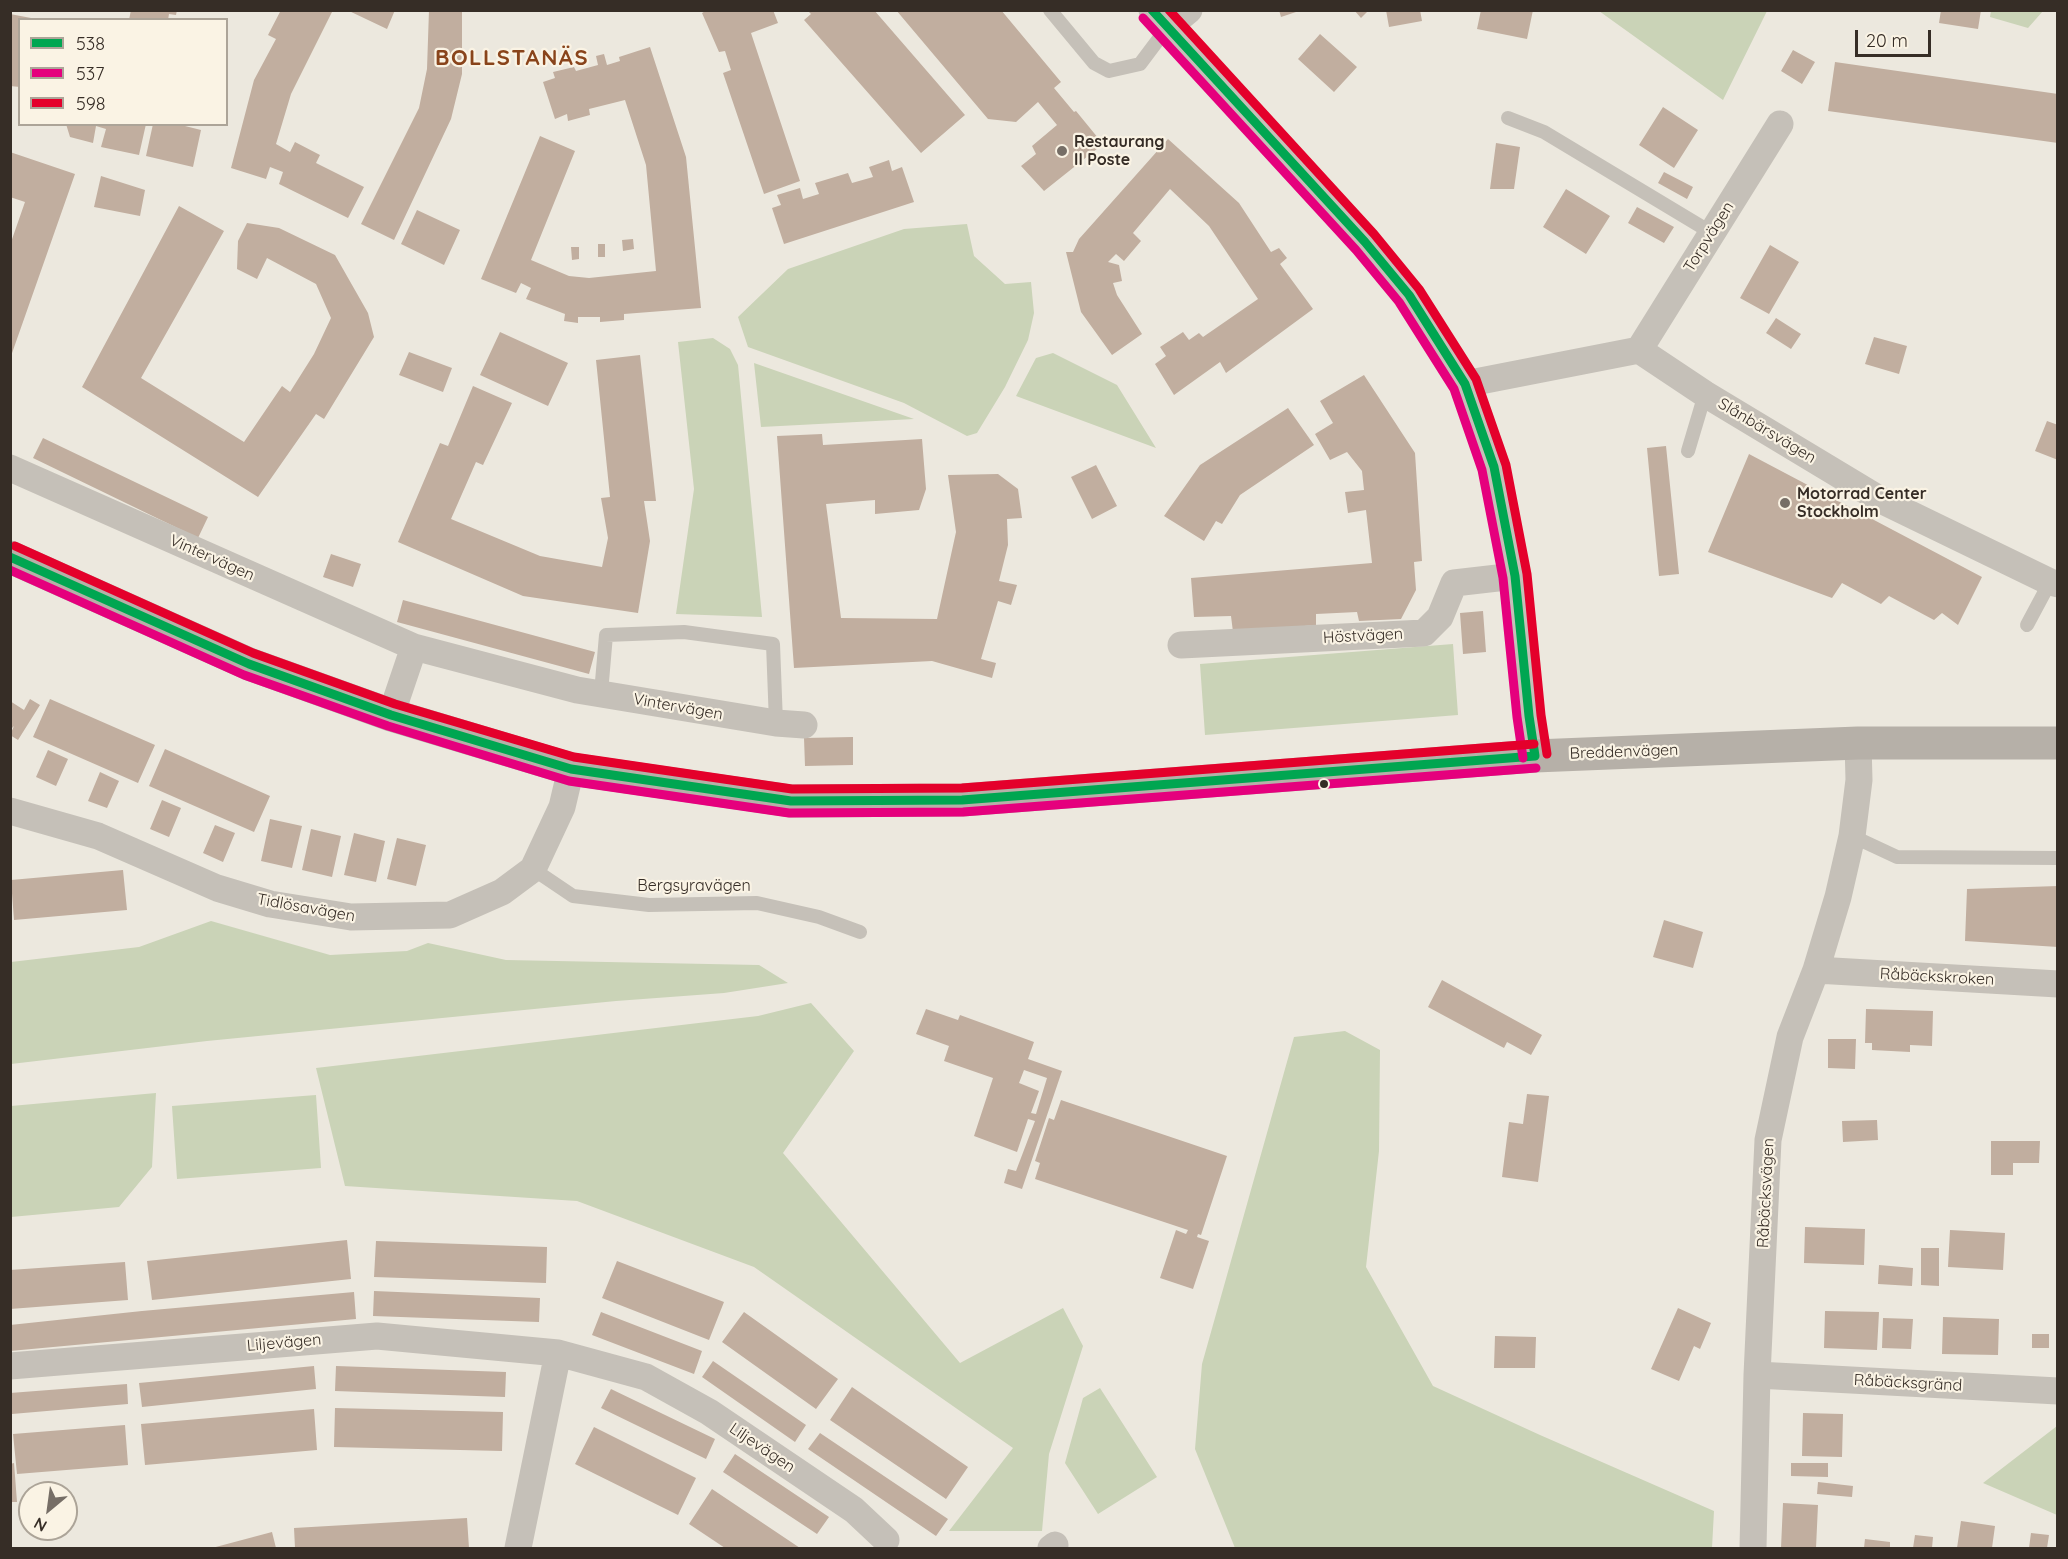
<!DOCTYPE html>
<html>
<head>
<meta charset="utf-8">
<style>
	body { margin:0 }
	#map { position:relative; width:2068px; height:1559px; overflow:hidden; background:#ece8de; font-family:Quicksand,sans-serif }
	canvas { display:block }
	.frame { position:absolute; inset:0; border:12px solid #362d26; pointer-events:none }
	.legend { position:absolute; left:18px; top:18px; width:210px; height:108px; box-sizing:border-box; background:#faf3e4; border:2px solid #aca498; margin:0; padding:8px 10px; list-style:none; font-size:18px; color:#362d26 }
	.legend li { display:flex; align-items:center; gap:12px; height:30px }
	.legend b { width:30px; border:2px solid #aca498 }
	.north { position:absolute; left:18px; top:1481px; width:60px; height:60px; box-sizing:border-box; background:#faf3e4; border:2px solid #aca498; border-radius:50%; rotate:209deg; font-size:16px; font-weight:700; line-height:24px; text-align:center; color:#362d26 }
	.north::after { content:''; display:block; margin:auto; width:21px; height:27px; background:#766e66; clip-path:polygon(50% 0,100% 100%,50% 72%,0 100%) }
	.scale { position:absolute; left:1855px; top:30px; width:76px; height:27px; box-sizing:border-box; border:3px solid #362d26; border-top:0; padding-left:8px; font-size:18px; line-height:21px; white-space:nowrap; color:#362d26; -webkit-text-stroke:4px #faf3e4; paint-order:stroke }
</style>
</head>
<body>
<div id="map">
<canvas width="2068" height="1559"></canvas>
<div class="frame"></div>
<ul class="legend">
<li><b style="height:8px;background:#00a651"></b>538</li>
<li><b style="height:8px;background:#e5007d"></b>537</li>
<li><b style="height:8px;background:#e4002b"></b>598</li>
</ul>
<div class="north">N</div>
<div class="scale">20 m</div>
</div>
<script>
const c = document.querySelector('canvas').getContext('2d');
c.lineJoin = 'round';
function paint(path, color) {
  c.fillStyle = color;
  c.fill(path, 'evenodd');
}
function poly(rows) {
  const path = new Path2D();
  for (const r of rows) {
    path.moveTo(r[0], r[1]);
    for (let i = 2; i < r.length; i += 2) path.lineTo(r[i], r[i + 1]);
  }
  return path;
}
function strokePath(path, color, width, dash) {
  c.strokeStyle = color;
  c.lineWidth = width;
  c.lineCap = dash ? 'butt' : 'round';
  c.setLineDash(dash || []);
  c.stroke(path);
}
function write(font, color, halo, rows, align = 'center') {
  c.font = font + ' Quicksand,sans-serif';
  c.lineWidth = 4.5;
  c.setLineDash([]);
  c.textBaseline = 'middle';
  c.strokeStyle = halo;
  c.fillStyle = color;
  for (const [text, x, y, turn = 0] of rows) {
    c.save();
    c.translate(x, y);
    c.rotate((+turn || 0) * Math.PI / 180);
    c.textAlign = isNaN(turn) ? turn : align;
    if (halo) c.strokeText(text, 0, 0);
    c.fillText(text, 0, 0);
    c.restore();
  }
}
const green = poly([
	[1599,11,1767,11,1723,100],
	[1991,11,1991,10,2043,11,2028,28,1990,17],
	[967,224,974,256,1005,284,1031,282,1034,313,1028,340,1005,387,977,433,967,436,904,403,748,347,738,317,788,269,904,229],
	[713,338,730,349,738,365,762,617,676,614,694,489,678,342],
	[1053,353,1117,385,1156,448,1016,396,1036,358],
	[754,363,914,419,761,427],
	[1453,644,1458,715,1205,735,1200,664],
	[211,921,330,955,407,951,428,943,506,960,759,965,788,983,724,993,616,1001,207,1041,11,1064,11,962,139,947],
	[811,1003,854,1051,783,1153,960,1363,1063,1308,1083,1346,1049,1454,1042,1531,949,1531,1013,1448,754,1267,577,1201,345,1186,316,1068,758,1016],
	[1345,1031,1380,1050,1379,1151,1366,1267,1433,1386,1540,1435,1714,1511,1712,1548,1235,1548,1195,1449,1202,1364,1294,1037],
	[156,1093,152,1167,119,1207,11,1217,11,1106],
	[316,1095,321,1168,177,1179,172,1106],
	[1100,1388,1157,1477,1098,1514,1065,1463,1083,1398],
	[2057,1426,2057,1515,1983,1483]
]);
const building = poly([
	[131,10,177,10,176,15,169,14,168,20,129,20],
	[281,10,333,10,291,94,276,144,290,152,295,142,320,155,316,163,364,187,348,218,279,184,283,172,270,167,266,179,231,168,254,80,276,39,268,35],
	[347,10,395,10,387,29],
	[429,10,462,10,462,74,451,119,394,240,361,224,419,108,427,69],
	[707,10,773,10,778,23,751,33,800,181,764,194,723,73,731,70,725,51,719,52,702,13],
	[807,10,874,10,965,115,921,153,804,20,811,14],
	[896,10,1001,10,1061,82,1054,88,1074,112,1076,111,1103,144,1044,191,1021,166,1036,154,1032,146,1057,125,1038,102,1016,122,988,119],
	[1279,10,1299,10,1299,11,1281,17],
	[1354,10,1369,10,1361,18],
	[1386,10,1420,10,1422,21,1389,27],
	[1481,10,1533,10,1527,39,1477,29],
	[1941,10,1981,10,1978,29,1939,23],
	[10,14,31,18,20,20,20,87,10,86],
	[1320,34,1357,67,1334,92,1298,59],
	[650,47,686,157,701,308,624,314,624,320,600,322,600,317,578,317,578,323,564,321,565,314,526,299,531,288,521,283,516,293,481,279,540,136,575,151,531,260,569,276,589,278,656,271,646,165,625,100,589,109,590,115,568,121,567,114,555,119,543,82,555,78,553,72,574,67,576,71,598,65,596,56,604,54,607,65,620,61,619,57],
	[1793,50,1815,62,1802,84,1781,71],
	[1835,62,2058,94,2058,143,1828,111],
	[1663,107,1698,130,1674,168,1639,145],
	[66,124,146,124,139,155,101,147,106,129,96,126,93,143,70,137],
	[153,124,177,124,201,130,193,167,146,156],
	[1168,139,1239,203,1271,252,1279,248,1287,258,1280,264,1313,309,1226,373,1220,362,1174,395,1155,364,1166,356,1160,347,1183,332,1189,340,1199,333,1203,337,1258,299,1209,226,1170,189,1133,233,1141,241,1124,261,1116,254,1108,262,1119,265,1122,281,1113,283,1117,295,1142,334,1112,355,1081,312,1066,252,1073,252,1079,239],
	[1496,143,1520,147,1514,189,1490,189],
	[10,152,75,174,11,356,10,245,25,202,10,197],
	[889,160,892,171,902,167,914,202,784,244,772,208,781,205,777,195,800,188,803,199,819,194,815,183,848,173,852,183,873,177,869,167],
	[1664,172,1693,187,1687,199,1658,183],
	[101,176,145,190,140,216,94,207],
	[1566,189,1610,216,1586,254,1543,227],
	[179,206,224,231,141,378,244,442,282,386,290,392,314,354,331,318,316,284,267,258,257,279,237,269,238,241,247,223,279,228,335,255,368,313,374,337,324,419,316,414,258,497,82,387],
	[1637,207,1674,227,1664,243,1628,223],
	[417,210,460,230,444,265,401,244],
	[633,239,634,249,623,251,622,240],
	[598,244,605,244,605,257,598,257],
	[1770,245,1799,262,1769,314,1740,298],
	[571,247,579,247,579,259,572,260],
	[1776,318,1801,334,1791,349,1766,333],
	[500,332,568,363,548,406,480,375],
	[1874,337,1907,346,1899,374,1865,364],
	[409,352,452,368,443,392,399,375],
	[640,355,656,501,644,501,650,541,638,613,523,596,398,542,440,443,448,446,473,386,512,403,483,465,476,462,451,519,540,556,602,567,608,538,601,498,610,497,596,360],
	[1364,375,1415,453,1422,561,1414,562,1416,590,1401,619,1359,621,1357,612,1316,614,1316,625,1233,632,1231,616,1194,617,1191,578,1372,563,1366,510,1348,513,1345,492,1364,490,1362,471,1347,452,1330,460,1315,434,1333,423,1320,401],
	[1288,408,1314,445,1240,495,1222,524,1216,521,1204,541,1164,516,1200,465],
	[2047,421,2058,425,2058,460,2035,451],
	[822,434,823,445,922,439,926,489,919,510,875,514,875,500,826,504,841,618,937,619,956,532,948,475,998,474,1018,489,1022,518,1007,519,1008,545,999,581,1017,585,1011,605,998,601,981,659,996,663,992,678,932,661,794,668,777,436],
	[43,438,208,517,198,538,33,458],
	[1666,446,1679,574,1659,576,1647,448],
	[1749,454,1982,577,1958,625,1942,613,1934,620,1889,596,1881,604,1842,583,1832,598,1708,552],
	[1096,465,1117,506,1092,519,1071,477],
	[331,554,361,564,353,587,323,577],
	[403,600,595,652,589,674,397,622],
	[1483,611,1486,652,1463,654,1460,613],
	[30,699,40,705,18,740,10,735,14,726,10,730,10,701,24,710],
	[50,699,155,745,138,783,33,737],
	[853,737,853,765,805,766,804,738],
	[165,749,270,796,254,832,149,786],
	[48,750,68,759,56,786,36,777],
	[100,772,119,781,107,808,88,801],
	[162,800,181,808,169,837,150,829],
	[270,819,302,826,292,868,261,861],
	[215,825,235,833,223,862,203,853],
	[311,829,341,836,332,877,302,870],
	[354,833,385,841,376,882,344,875],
	[397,838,426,845,416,886,387,879],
	[123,870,127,910,14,920,11,880],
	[2058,886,2058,947,1965,941,1967,889],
	[1664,920,1703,932,1693,968,1653,957],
	[1442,980,1542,1035,1531,1055,1507,1042,1504,1048,1428,1007],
	[926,1009,958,1020,960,1015,1034,1042,1028,1059,1062,1071,1022,1189,1004,1183,1008,1169,1016,1171,1035,1121,1028,1119,1017,1152,974,1136,993,1078,944,1061,949,1046,916,1034],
	[1024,1070,1047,1078,1036,1114,1031,1113,1039,1091,1019,1083],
	[1866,1009,1933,1011,1932,1046,1910,1045,1910,1052,1872,1050,1872,1043,1865,1043],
	[1828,1039,1856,1039,1855,1069,1828,1068],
	[1527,1094,1549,1096,1538,1182,1502,1177,1509,1122,1523,1124],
	[1061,1100,1227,1156,1201,1235,1198,1234,1197,1237,1209,1241,1193,1289,1160,1278,1176,1230,1186,1234,1188,1230,1035,1179,1040,1163,1035,1161,1049,1118,1054,1120],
	[1877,1120,1878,1140,1843,1142,1842,1121],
	[1991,1141,2040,1141,2039,1163,2013,1163,2013,1175,1991,1175],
	[1805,1227,1865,1229,1864,1265,1804,1263],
	[1950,1230,2005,1233,2003,1270,1948,1267],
	[347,1240,351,1279,152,1300,147,1261],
	[376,1241,547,1247,546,1283,374,1277],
	[1921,1248,1939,1248,1939,1286,1921,1285],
	[617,1261,724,1302,709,1340,602,1298],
	[125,1262,128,1300,10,1309,10,1270],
	[1879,1265,1913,1268,1912,1286,1878,1284],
	[374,1291,540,1298,539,1322,373,1316],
	[354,1292,356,1319,10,1351,10,1325,142,1311],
	[1678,1308,1711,1323,1700,1349,1694,1346,1679,1381,1651,1369],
	[1825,1311,1879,1312,1877,1350,1824,1348],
	[601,1312,702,1351,694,1374,592,1335],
	[744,1312,838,1379,816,1409,722,1342],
	[1943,1317,1999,1319,1998,1355,1942,1354],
	[1883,1318,1913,1319,1911,1349,1882,1348],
	[2032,1334,2049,1334,2049,1348,2032,1348],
	[1495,1336,1536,1337,1535,1368,1494,1368],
	[713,1361,806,1425,795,1442,702,1377],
	[314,1366,316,1389,142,1407,139,1383],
	[336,1366,506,1372,505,1397,335,1391],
	[127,1384,128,1404,12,1414,10,1393],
	[852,1387,968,1467,946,1499,830,1420],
	[611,1389,715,1439,706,1459,601,1408],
	[335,1408,503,1412,502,1451,334,1447],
	[314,1409,317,1450,145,1465,141,1424],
	[1803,1413,1843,1414,1842,1457,1802,1456],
	[125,1425,128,1465,17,1474,13,1434],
	[594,1427,696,1478,678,1515,575,1464],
	[820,1433,948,1519,936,1536,808,1449],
	[735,1454,829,1517,817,1534,723,1472],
	[14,1463,17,1502,10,1502,10,1464],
	[1791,1463,1828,1463,1828,1477,1791,1476],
	[1818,1482,1853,1486,1852,1497,1817,1494],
	[712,1489,800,1548,725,1548,689,1524],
	[1783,1503,1818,1505,1816,1548,1781,1548],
	[467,1518,469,1548,295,1548,294,1528],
	[1961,1521,1995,1526,1992,1548,1957,1548],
	[272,1532,276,1548,212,1548],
	[2031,1533,2049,1535,2047,1548,2029,1548],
	[1915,1535,1933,1537,1932,1548,1913,1548],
	[1865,1539,1890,1542,1890,1548,1864,1548]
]);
const lane = poly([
	[1050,10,1094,63,1109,71,1140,64,1167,28],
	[1508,118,1544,132,1712,233],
	[1688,451,1705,394],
	[2027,625,2050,582],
	[601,693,606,635,684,632,773,644,776,723],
	[1852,836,1897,857,2058,858],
	[533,869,573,896,649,905,757,903,819,917,860,932]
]);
const street = poly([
	[1152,10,1365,242,1409,295,1465,384,1494,467,1515,576,1529,716,1535,756],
	[1167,28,1189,10],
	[1639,350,1780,124],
	[1465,384,1639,350,1705,394,1881,500,2050,582,2058,584],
	[10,468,414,647,577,690,776,723,804,725],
	[1181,645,1424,633,1440,617,1454,583,1515,576],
	[391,715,414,647],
	[10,811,98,836,217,888,270,904,351,917,450,915,502,892,533,869,562,807,571,769],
	[1816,970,2058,984],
	[10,1366,377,1336,558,1353,646,1377,709,1412,854,1510,886,1540],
	[1757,1375,2058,1391],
	[518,1548,558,1353],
	[1051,1548,1055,1545],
	[1753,1548,1757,1375,1768,1140,1790,1037,1816,970,1838,897,1852,836,1859,780,1858,743]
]);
const secondary = poly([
	[10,557,249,664,391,715,571,769,791,801,962,800,1535,756,1858,743,2058,743]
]);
const bus1 = poly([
	[1152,10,1365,242,1409,295,1465,384,1494,467,1515,576,1529,716,1535,756],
	[10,557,249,664,391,715,571,769,791,801,962,800,1535,756]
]);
const bus2 = poly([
	[1143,18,1356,250,1399,302,1454,389,1482,470,1503,578,1517,717,1523,758],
	[10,570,244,675,388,726,569,781,789,813,963,812,1536,768]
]);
const bus3 = poly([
	[1169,10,1374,234,1419,289,1476,379,1506,465,1527,574,1541,715,1547,754],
	[15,546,253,653,395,704,574,757,792,789,962,788,1534,744]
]);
const markers = [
	[1062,151,6,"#766e66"],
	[1785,503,6,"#766e66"],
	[1324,784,5,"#362d26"]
];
const poiNames = [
	["Restaurang",1074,142],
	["Il Poste",1074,160],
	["Motorrad Center",1797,494],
	["Stockholm",1797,512]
];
const streetNames = [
	["Torpvägen",1709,237,-58],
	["Slånbärsvägen",1767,431,31],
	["Vintervägen",212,558,24],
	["Höstvägen",1363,636,-3],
	["Vintervägen",678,707,10],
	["Breddenvägen",1624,752,-2],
	["Bergsyravägen",694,886],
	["Tidlösavägen",306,908,10],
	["Råbäckskroken",1937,977,3],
	["Råbäcksvägen",1766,1193,-87],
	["Liljevägen",284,1343,-5],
	["Råbäcksgränd",1908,1383,3],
	["Liljevägen",762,1448,34]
];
const districtNames = [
	["BOLLSTANÄS",512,58]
];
paint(green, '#cad3b7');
paint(building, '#c1ae9f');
strokePath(lane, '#c5c0b8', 14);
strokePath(street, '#c5c0b8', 27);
strokePath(secondary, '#b6b0a8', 33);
strokePath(bus1, '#00a651', 9);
strokePath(bus2, '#e5007d', 9);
strokePath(bus3, '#e4002b', 9);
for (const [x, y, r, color] of markers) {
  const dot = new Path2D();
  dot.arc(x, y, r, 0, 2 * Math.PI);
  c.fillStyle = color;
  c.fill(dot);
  strokePath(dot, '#faf3e4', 2);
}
write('bold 16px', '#362d26', '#faf3e4', poiNames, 'left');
write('16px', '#362d26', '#faf3e4', streetNames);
c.letterSpacing = '1.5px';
write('bold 22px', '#89441b', '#faf3e4', districtNames);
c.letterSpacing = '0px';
</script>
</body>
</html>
